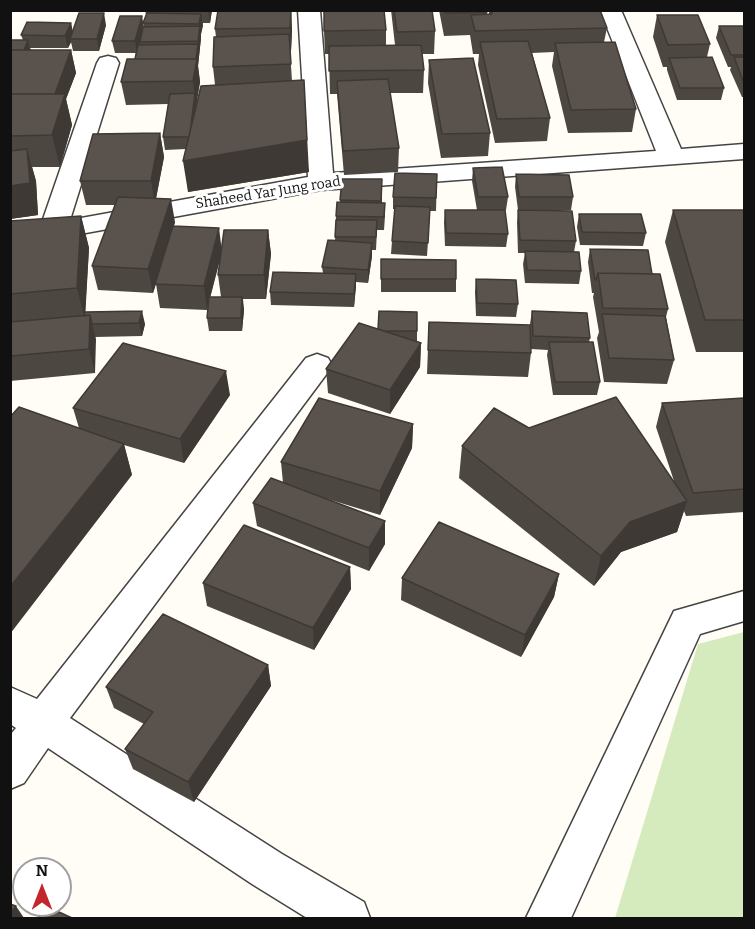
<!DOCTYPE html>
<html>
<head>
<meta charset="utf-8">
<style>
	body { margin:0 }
	#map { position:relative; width:755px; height:929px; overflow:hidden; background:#fffdf5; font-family:Bitter,serif }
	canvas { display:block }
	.frame { position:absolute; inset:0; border:12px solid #111; pointer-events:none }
	.north { position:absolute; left:12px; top:857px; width:60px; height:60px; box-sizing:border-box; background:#fff; border:2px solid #a0a0a0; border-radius:50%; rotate:0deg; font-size:16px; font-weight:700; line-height:24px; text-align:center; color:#111 }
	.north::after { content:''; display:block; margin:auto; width:21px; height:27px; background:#c4262e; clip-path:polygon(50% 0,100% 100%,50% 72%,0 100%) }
</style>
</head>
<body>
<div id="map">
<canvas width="755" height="929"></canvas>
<div class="frame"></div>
<div class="north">N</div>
</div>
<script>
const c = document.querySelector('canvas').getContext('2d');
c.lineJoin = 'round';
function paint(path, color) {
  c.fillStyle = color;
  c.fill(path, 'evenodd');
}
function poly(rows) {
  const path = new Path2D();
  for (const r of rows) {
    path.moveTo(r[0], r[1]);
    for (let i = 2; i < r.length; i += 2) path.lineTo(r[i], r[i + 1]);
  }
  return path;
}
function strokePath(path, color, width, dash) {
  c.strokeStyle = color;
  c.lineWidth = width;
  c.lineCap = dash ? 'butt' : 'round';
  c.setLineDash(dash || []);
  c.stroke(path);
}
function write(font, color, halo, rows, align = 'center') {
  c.font = font + ' Bitter,serif';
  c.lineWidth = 6;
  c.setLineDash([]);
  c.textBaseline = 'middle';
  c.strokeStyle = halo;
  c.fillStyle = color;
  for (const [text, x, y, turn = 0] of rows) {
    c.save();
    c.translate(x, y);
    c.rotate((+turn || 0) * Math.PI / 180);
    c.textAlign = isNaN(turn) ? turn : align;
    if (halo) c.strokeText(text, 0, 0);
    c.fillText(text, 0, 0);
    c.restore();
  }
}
const green = poly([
	[744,632,744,918,615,918,698,644]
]);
const minor = poly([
	[298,10,320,10,333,173,656,151,600,10,621,10,681,149,744,144,744,159,321,190,53,239,10,249,10,232,41,225,97,63,100,58,108,56,116,58,119,63,70,220,308,177,298,10],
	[317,354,328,358,332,365,328,372,70,718,282,854,364,902,370,918,307,918,252,884,48,748,24,783,10,789,10,735,16,728,10,724,10,687,37,699,306,358,317,354],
	[744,591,744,621,700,634,571,918,526,918,674,611,744,591]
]);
const wall = poly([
	[10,10,43,10,43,11],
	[145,10,212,10,210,23,203,23,201,34,201,38,198,66,200,82,197,101,215,85,213,67,216,37,215,29,291,10,292,31,291,51,290,51,292,81,309,172,188,192,186,149,165,150,163,137,168,104,126,105,121,82,135,59,136,53,115,53,112,41,144,27,143,23,146,15],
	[391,10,432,10,435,31,434,54,422,54,424,70,423,93,390,93,399,148,398,172,344,175,337,94,330,94,329,54,325,54,324,31,386,30,386,45,395,45],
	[439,10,487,10,487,14,489,14,489,10,600,10,607,28,604,42,636,109,632,132,568,133,552,66,554,52,532,53,550,118,547,141,495,143,478,65,479,54,473,54,470,35,444,36],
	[657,15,710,44,707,57,724,88,721,100,677,100,667,70,667,67,663,67,653,37],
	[71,23,73,32,106,25,99,51,73,51,71,42,68,48,30,48,31,50,71,50,76,73,66,99,72,125,60,167,32,167,36,181,38,215,10,219,10,40,23,40,21,35],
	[719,26,744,26,744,97,742,97,730,70,731,67,728,67,716,38],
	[429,60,490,133,488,156,441,158,428,83],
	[160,133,164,157,156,198,175,222,174,226,221,249,268,230,271,254,266,299,243,299,244,310,242,331,209,331,207,318,208,305,207,310,160,308,156,284,153,293,98,290,92,266,115,205,86,205,80,181],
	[220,258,218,275,221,297,210,297],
	[473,168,508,197,506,210,496,210,508,234,506,247,445,246,444,222,445,210,477,210,472,181],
	[437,174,436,211,430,211,427,256,391,254,392,241,395,209,393,209,393,197],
	[516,174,573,197,571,210,532,210,576,241,574,252,581,271,579,284,525,283,523,264,525,253,518,253,517,222,518,210,515,187],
	[342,179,382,179,382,203,385,216,384,230,377,230,376,250,372,250,372,256,368,283,356,282,354,307,271,305,270,292,323,273,322,267,335,241,336,216,340,202],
	[673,210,744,210,744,352,696,352,665,242],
	[579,214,646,233,643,246,580,245,577,227],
	[81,216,89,248,85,312,145,324,142,336,95,337,95,373,10,381,10,221],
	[590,249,652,274,668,309,666,317,674,360,667,384,604,382,597,338,599,332,593,297,594,293,592,293,588,262],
	[381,259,456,279,456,292,381,292],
	[476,279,518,304,516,317,476,316,475,292],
	[532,311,590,338,589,342,600,382,597,395,553,395,547,355,548,350,531,349,530,324],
	[417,312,417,341,421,343,420,367,390,414,328,393,326,369,378,329],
	[429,322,531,353,528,377,427,374],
	[230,395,184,463,124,445,132,475,79,428,73,408],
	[744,398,744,512,686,516,684,511,677,532,621,552,594,586,459,478,462,446,529,428,674,481,656,427,662,403],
	[413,424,412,448,380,515,321,497,385,544,369,571,257,526,253,503,283,483,281,462],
	[350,567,351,589,314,650,207,606,203,583],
	[559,574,554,597,521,657,401,600,402,578],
	[268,665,271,686,194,802,133,769,125,749,144,724,114,708,106,687]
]);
const shadedWall = poly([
	[208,10,212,10,210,23],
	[291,10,292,31,291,51,290,28],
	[104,13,106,25,99,51,97,39],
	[201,14,203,26,201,34,201,38,198,66,200,82,190,137,195,95,193,81,195,64,198,44,200,29,199,24],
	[142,16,144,28,137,53,135,41],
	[71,23,73,35,70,39,71,42,68,48,65,36],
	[28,40,31,52,22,55],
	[71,50,76,73,66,99,72,125,60,167,52,135,53,97],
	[304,80,309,172,188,192,183,161],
	[160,133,164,157,155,204,151,181],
	[27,149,36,181,38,215,10,219,10,186],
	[171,199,175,222,153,293,148,269],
	[81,216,89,248,85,320,77,288],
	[219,228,222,252,207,310,204,286],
	[268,230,271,254,266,299,264,275],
	[372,243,372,256,368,283,368,270],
	[356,274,356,287,354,307,354,294],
	[242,297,244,310,242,331,241,318],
	[142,311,145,324,142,336,139,323],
	[90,315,96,339,95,373,89,349],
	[421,343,420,367,390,414,390,390],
	[226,371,230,395,184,463,180,439],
	[413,424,412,448,380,515,380,491],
	[124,444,132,475,10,634,10,587],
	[687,501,677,532,621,552,594,586,601,556,630,522],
	[385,521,385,544,369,571,369,548],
	[350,567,351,589,314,650,313,628],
	[559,574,554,597,521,657,525,635],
	[268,665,271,686,194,802,188,782],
	[16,906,24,918,10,918,10,914]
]);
const building = poly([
	[218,10,291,10,290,28,215,29,218,10],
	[324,10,384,10,386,30,324,31,324,10],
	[394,10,432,10,435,31,397,32,394,10],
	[445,10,487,10,487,12,445,13,445,10],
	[491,10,600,10,607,28,475,31,471,15,492,14,491,10],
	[79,13,104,13,97,39,70,39,79,13],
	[147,13,201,14,199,24,143,23,147,13],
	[657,15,698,15,710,44,668,45,657,15],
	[120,16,142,16,135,41,112,41,120,16],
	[27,22,71,23,65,36,21,35,27,22],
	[200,26,198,41,140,42,143,27,200,26],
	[719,26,744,26,744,55,731,55,719,26],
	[289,34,291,64,213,67,214,37,289,34],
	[10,40,28,40,24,50,10,50,10,40],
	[528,41,550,118,497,119,480,42,528,41],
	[615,42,636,109,571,110,555,43,615,42],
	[198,44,196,59,135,59,138,45,198,44],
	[421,45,424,70,329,71,329,46,421,45],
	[10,50,71,50,55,94,10,94,10,50],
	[712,57,724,88,680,88,669,58,712,57],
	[734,57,744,57,744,83,734,57],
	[473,58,490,133,442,134,429,60,473,58],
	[127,59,197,59,193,81,121,82,127,59],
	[388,79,399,148,343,151,337,81,388,79],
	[304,80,307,140,183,161,201,86,304,80],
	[195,93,191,125,189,137,163,137,170,94,195,93],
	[10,94,65,94,52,135,10,136,10,94],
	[160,133,151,181,80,181,93,134,160,133],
	[27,149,30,183,10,186,10,151,27,149],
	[502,167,508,197,478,197,473,168,502,167],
	[395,173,437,174,436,198,393,197,395,173],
	[516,174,569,175,573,197,519,197,516,174],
	[342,179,382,179,381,201,340,200,342,179],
	[118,197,171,199,148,269,92,266,118,197],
	[337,202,385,203,384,217,336,216,337,202],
	[395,206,430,207,428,243,392,241,395,206],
	[445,210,505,210,508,234,446,233,445,210],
	[518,210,572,211,576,241,520,240,518,210],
	[673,210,744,210,744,320,705,320,673,210],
	[579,214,641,214,646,233,582,232,579,214],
	[81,216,77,288,10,294,10,221,81,216],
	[336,220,377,220,376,237,335,237,336,220],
	[173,226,219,228,204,286,155,284,173,226],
	[224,230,268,230,264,275,218,275,224,230],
	[328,240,372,243,368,270,322,267,328,240],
	[590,249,648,250,652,274,598,273,596,280,595,280,590,249],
	[525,251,579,252,581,271,527,270,525,251],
	[381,259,456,260,456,279,381,279,381,259],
	[273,272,356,274,354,294,270,292,273,272],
	[598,273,660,274,668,309,603,308,598,273],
	[476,279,516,280,518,304,477,303,476,279],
	[209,297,242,297,241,318,207,318,209,297],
	[142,311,139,323,92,324,90,315,84,316,85,312,142,311],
	[379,311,417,312,417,331,384,331,378,329,379,311],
	[532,311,587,313,590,338,533,336,532,311],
	[602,314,665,316,674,360,609,358,602,314],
	[90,315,89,349,10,356,10,322,90,315],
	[429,322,530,325,531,353,428,350,429,322],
	[359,323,421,343,390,390,326,369,359,323],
	[549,342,593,342,600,382,555,382,549,342],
	[123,343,226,371,180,439,73,408,123,343],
	[616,397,687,501,630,522,601,556,462,446,494,408,529,428,616,397],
	[319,398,413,424,380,491,281,462,319,398],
	[744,398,744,489,693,493,662,403,744,398],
	[19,407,124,444,10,587,10,417,19,407],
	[271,478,385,521,369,548,253,503,271,478],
	[439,522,559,574,525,635,402,578,439,522],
	[244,525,350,567,313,628,203,583,244,525],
	[163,614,268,665,188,782,125,749,153,712,106,687,163,614],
	[10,904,16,906,10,914,10,904],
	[46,906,72,918,38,918,46,906]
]);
const farStreetnames = [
	["Shaheed Yar Jung road",268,193,-9]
];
paint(green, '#d5ebbd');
strokePath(minor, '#444', 3);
paint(minor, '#fff');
paint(wall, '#4d4742');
paint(shadedWall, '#3f3936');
paint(building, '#5a524d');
strokePath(building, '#3f3936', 1.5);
write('14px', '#111', '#fff', farStreetnames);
</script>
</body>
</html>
